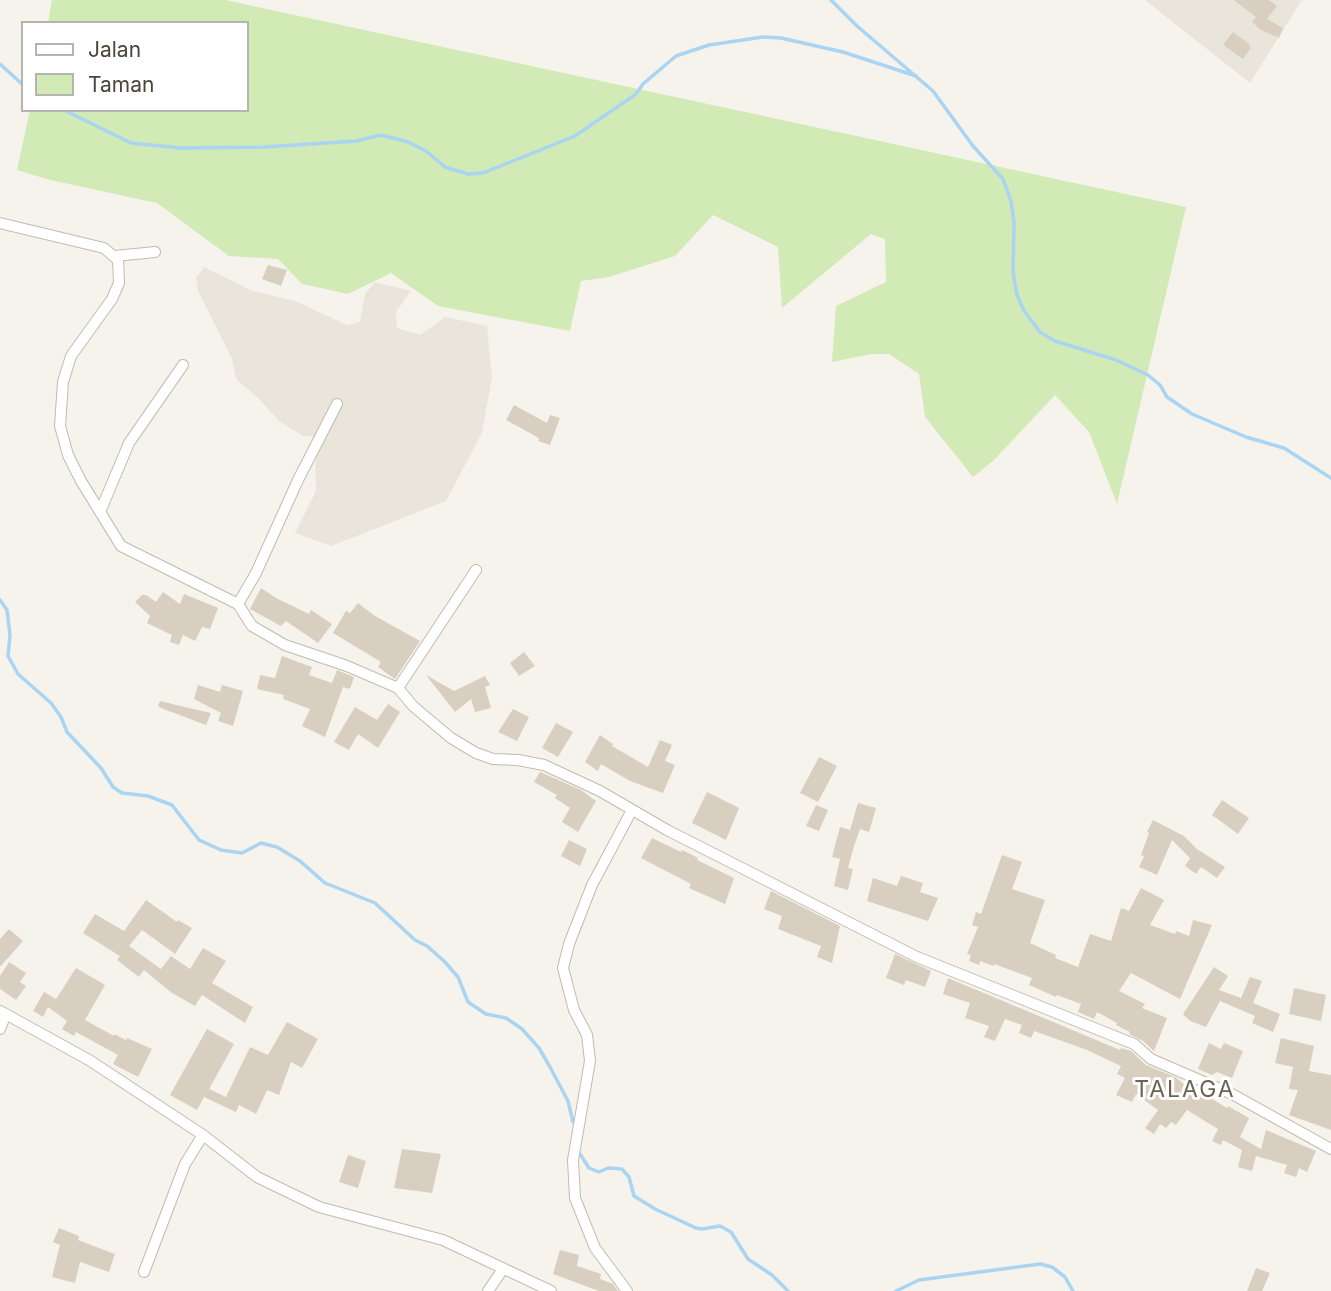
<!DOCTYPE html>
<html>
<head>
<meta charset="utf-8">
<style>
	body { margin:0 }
	#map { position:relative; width:1331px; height:1291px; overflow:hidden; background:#f6f3ec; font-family:Inter,sans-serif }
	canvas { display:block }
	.legend { position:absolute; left:21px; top:21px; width:228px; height:91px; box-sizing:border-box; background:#fff; border:2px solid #b7b4b0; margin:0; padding:9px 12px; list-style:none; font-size:21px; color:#4b4439 }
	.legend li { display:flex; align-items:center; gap:14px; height:35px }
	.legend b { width:35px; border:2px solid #b7b4b0 }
</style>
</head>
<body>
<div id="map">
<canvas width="1331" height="1291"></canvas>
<ul class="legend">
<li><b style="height:9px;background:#fff"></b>Jalan</li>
<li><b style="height:19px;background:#d2eab5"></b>Taman</li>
</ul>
</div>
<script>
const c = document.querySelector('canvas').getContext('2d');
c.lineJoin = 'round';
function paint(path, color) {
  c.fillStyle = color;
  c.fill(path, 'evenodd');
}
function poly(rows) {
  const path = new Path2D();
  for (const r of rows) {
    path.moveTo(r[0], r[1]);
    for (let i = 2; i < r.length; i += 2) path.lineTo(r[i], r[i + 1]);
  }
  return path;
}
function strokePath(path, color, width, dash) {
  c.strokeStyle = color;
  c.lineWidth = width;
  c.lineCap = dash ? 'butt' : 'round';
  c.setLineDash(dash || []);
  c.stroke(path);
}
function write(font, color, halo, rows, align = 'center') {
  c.font = font + ' Inter,sans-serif';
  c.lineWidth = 6;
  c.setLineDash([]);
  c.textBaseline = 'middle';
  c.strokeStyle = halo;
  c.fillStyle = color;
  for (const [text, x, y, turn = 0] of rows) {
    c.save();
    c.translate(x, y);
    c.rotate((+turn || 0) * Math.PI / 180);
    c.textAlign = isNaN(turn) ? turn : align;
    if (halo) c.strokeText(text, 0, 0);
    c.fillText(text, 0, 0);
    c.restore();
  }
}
const residential = poly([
	[1145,0,1302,0,1250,83],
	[204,267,253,291,295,301,347,325,360,322,365,294,375,282,411,291,396,312,397,328,420,335,445,317,487,326,492,377,482,433,446,501,331,546,295,533,316,491,315,451,312,436,303,436,279,421,258,398,236,379,232,359,198,291,196,278]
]);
const green = poly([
	[52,0,225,0,1186,207,1117,504,1089,432,1055,395,994,460,973,477,925,417,919,374,889,354,871,354,832,362,836,306,886,282,885,239,871,234,782,308,778,247,713,215,675,256,609,277,581,281,570,331,438,306,391,273,348,294,302,284,278,259,229,256,157,203,50,180,17,170,30,110,247,110,247,23,48,23]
]);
const stream = poly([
	[831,0,857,26,933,91,973,146,1003,179,1011,201,1014,223,1013,272,1017,295,1024,311,1040,332,1055,341,1116,360,1148,375,1160,385,1167,397,1192,414,1246,437,1284,448,1331,478],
	[0,64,23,85],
	[64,110,131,143,180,148,265,147,356,141,381,135,408,142,426,151,445,167,468,174,483,173,575,136,636,94,643,84,676,56,709,45,763,37,781,38,843,52,916,76],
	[0,600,7,610,10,635,8,656,18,674,51,703,61,717,67,732,101,768,113,787,122,793,148,796,172,805,199,840,221,850,242,853,261,843,277,847,300,861,325,883,375,903,415,940,427,946,444,961,458,977,468,1002,486,1014,506,1018,522,1029,539,1048,550,1067,568,1101,573,1122],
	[580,1154,589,1168,599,1172,608,1168,622,1169,629,1177,634,1196,655,1209,696,1228,702,1229,720,1226,731,1232,748,1259,772,1275,788,1291],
	[896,1291,919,1280,1040,1264,1052,1267,1065,1277,1073,1291]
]);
const building = poly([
	[1234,0,1269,0,1277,6,1267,19,1283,28,1279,38,1261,30,1252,22,1256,17],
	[1233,32,1250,45,1250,49,1243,59,1223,45],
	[268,265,287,270,281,286,262,279],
	[514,405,547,423,550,415,560,418,550,445,538,441,539,438,506,420],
	[261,588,276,598,309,614,311,610,332,624,318,643,286,621,281,626,250,609],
	[163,592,180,604,184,594,218,608,210,629,202,627,195,641,183,635,179,645,170,642,172,635,147,623,150,616,135,602,142,595,146,595,156,602],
	[358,603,375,616,420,641,395,679,378,667,381,662,333,633,346,611,350,613],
	[524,652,535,666,519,676,510,663],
	[282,656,312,667,309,675,332,683,337,670,354,677,350,689,343,687,325,737,302,726,310,709,283,699,284,695,257,689,260,675,275,678],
	[426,675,454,691,485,676,490,685,485,687,491,708,475,712,471,699,455,712],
	[198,685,220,692,222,685,243,691,233,726,218,721,221,713,194,699],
	[160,701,189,708,211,713,206,725,161,708,158,706],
	[388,704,400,712,378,748,358,734,349,750,334,742,355,707,377,720],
	[513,709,529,717,517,741,498,732],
	[556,723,573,732,558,757,542,748],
	[600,735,613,744,612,746,648,767,660,740,672,745,665,761,675,765,663,793,630,781,601,764,598,771,585,762],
	[819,757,837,766,818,802,800,793],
	[540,772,581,790,596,801,578,832,562,822,570,808,555,798,557,795,534,782],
	[707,792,739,808,726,840,692,823],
	[1222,800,1249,818,1238,834,1212,815],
	[858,803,876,808,869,832,860,829,854,846,848,868,853,869,848,890,834,886,840,859,832,857,840,827,850,830],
	[816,805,828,810,819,831,806,826],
	[1153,820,1184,836,1197,849,1225,867,1217,878,1201,867,1196,874,1185,866,1190,858,1172,840,1157,875,1139,867,1144,856,1141,855,1149,833,1147,832],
	[652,838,681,852,682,850,698,858,697,860,734,878,725,904,689,888,691,884,641,858],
	[569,840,587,849,580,866,561,856],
	[1002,855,1022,862,1012,889,1045,900,1030,943,1056,955,1055,958,1078,967,1090,934,1111,941,1121,908,1129,911,1141,888,1164,900,1150,925,1175,934,1176,931,1189,936,1193,920,1212,925,1180,999,1131,973,1119,991,1145,1004,1142,1008,1167,1018,1154,1051,1143,1041,1129,1034,1130,1032,1116,1025,1117,1023,1097,1012,1094,1019,1078,1012,1081,1004,1057,995,1056,997,1029,985,1032,978,994,964,994,966,980,961,979,965,969,961,971,955,967,954,978,927,972,925,976,912,981,914],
	[901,876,923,883,920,892,938,898,928,921,867,901,873,878,897,886],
	[771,891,840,926,832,963,817,957,821,946,778,929,782,916,764,909],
	[146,900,177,922,178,920,192,928,175,954,142,930,129,946,161,969,171,956,190,969,203,948,226,961,212,983,253,1007,245,1023,202,995,195,1006,172,993,144,970,139,977,117,960,120,956,83,933,95,914,124,931],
	[9,929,23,941,0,967,0,939],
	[895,954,931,971,925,987,906,980,904,985,886,978],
	[9,962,26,973,20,982,26,986,16,1000,0,989,0,976],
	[1214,967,1228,976,1219,990,1241,998,1250,977,1262,981,1253,1003,1280,1014,1273,1032,1252,1023,1255,1016,1220,1001,1206,1027,1190,1021,1183,1014],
	[76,968,105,985,85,1020,114,1036,114,1034,126,1040,127,1038,152,1049,138,1077,113,1064,118,1055,76,1032,74,1036,62,1029,67,1021,48,1007,43,1017,33,1011,44,992,56,999],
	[948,978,1120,1050,1121,1048,1131,1051,1146,1065,1175,1077,1199,1096,1202,1093,1227,1108,1228,1106,1249,1118,1240,1137,1261,1149,1266,1130,1316,1151,1307,1172,1299,1168,1296,1177,1284,1173,1287,1165,1256,1156,1252,1171,1238,1167,1242,1150,1223,1140,1221,1145,1212,1141,1218,1129,1187,1110,1176,1125,1171,1122,1166,1128,1160,1124,1154,1134,1145,1128,1158,1110,1136,1094,1132,1102,1116,1095,1125,1078,1117,1074,1121,1066,1087,1050,1034,1031,1031,1038,1019,1033,1022,1025,1005,1019,995,1041,984,1037,989,1026,965,1018,970,1003,943,994],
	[1294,988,1326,995,1321,1021,1289,1014],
	[287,1022,318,1039,302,1068,291,1062,279,1095,267,1090,256,1114,239,1105,236,1112,204,1097,197,1110,170,1095,207,1029,234,1044,209,1089,226,1097,250,1047,268,1055],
	[1281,1038,1314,1046,1309,1071,1331,1075,1331,1130,1289,1115,1298,1090,1289,1089,1293,1067,1275,1063],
	[1209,1043,1221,1049,1224,1043,1243,1051,1232,1078,1217,1072,1212,1075,1198,1069],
	[402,1149,441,1154,432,1193,394,1188],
	[348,1155,366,1161,358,1188,339,1182],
	[59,1228,79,1236,78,1240,115,1254,109,1272,80,1262,75,1283,52,1277,60,1245,53,1242],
	[560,1250,579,1255,577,1266,601,1274,600,1279,613,1284,618,1291,599,1291,553,1274],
	[1256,1268,1270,1273,1262,1291,1247,1291]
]);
const minor = poly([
	[0,223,104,248,118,260,119,283,112,299,71,356,63,382,60,426,68,455,81,481,121,546,238,604,256,573,298,480,337,404],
	[115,256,155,252],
	[100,512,129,443,183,365],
	[238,604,252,626,285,645,347,666,398,688,413,706,451,738,476,753,493,759,518,760,544,765,600,791,667,830,917,957,1134,1044,1151,1059,1232,1094,1331,1149],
	[398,688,476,570],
	[0,1011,89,1060,203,1135,257,1177,319,1207,443,1240,551,1291],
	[0,1029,6,1014],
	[144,1272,185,1164,203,1135],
	[488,1291,503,1269],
	[627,1291,595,1248,575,1198,573,1160,590,1061,587,1035,574,1010,563,968,569,944,592,885,632,810]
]);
const quarterNames = [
	["TALAGA",1185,1090]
];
paint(residential, '#eae5da');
paint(green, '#d2eab5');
strokePath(stream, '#a9d4f2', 3.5);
paint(building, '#d8cfc1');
strokePath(minor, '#c2bbae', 12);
strokePath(minor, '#fff', 10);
c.letterSpacing = '2px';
write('23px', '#6e6250', '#fff', quarterNames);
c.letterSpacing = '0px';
</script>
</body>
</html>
